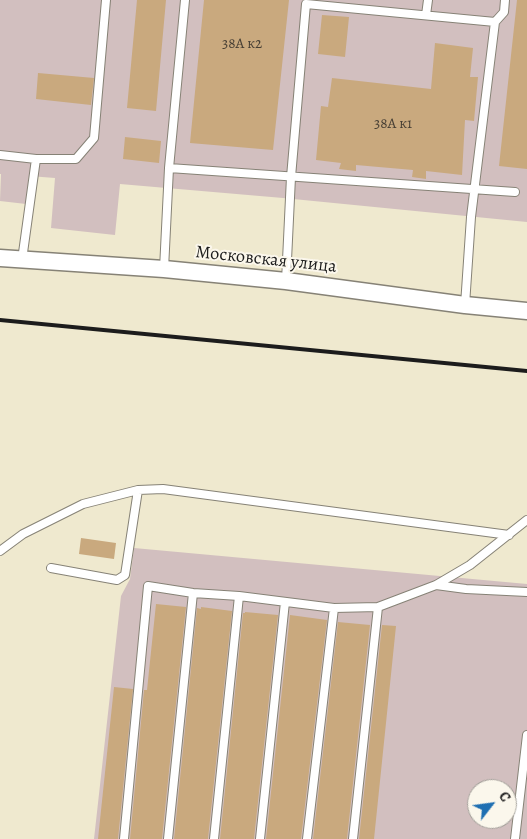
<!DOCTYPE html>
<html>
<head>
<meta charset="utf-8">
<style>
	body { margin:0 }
	#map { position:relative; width:527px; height:839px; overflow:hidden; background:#efe9cf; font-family:Alegreya,serif }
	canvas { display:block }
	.north { position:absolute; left:467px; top:779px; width:50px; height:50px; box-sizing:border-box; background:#fbf7ec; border:1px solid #a29f99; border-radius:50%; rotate:60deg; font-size:14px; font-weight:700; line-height:20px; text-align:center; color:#1c1c1c }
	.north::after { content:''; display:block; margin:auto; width:18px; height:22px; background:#1f6fb2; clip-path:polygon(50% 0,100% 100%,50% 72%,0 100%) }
</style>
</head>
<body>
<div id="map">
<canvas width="527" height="839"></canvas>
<div class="north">С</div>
</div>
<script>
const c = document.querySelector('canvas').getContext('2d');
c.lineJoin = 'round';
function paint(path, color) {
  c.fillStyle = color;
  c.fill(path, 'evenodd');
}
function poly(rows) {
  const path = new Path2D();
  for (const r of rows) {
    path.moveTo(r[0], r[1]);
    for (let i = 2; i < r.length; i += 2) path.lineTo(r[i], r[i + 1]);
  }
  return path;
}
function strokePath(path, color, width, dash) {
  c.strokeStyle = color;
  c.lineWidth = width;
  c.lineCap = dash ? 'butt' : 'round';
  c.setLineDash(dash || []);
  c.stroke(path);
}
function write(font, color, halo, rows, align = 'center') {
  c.font = font + ' Alegreya,serif';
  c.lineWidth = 4;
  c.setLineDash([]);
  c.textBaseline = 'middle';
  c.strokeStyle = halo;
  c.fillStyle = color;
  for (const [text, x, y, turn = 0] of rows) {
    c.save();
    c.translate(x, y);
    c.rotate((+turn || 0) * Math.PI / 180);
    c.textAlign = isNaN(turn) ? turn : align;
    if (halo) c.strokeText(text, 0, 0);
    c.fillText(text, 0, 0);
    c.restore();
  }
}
const industrial = poly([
	[0,0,527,0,527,222,283,198,120,184,115,235,51,228,55,178,29,176,26,204,0,201,1,174,0,174],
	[134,548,527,584,527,839,94,839,121,596,130,579],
	[477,789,507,789,507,819,477,819]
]);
const building = poly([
	[137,0,166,0,156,111,127,108],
	[204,0,289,0,273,150,190,143],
	[517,0,527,0,527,169,499,166],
	[322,15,349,17,345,57,318,54],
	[435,43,473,48,470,77,478,77,474,121,465,120,462,175,426,171,426,179,412,177,413,170,356,165,356,171,339,169,341,163,316,160,321,106,328,107,332,78,431,89],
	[38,73,94,78,91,105,36,99],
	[125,137,161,141,159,163,123,159],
	[81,538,116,543,114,559,79,554],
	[156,604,186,607,162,839,130,839,144,690,147,690],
	[201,607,232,611,208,839,174,839,197,608,201,609],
	[245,612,278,615,254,839,220,839,243,613,245,613],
	[290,615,327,620,301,839,266,839],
	[338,622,370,625,347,839,313,839],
	[382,625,396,626,374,839,359,839],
	[114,687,133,689,118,839,98,839]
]);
const lane = poly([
	[426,15,428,0],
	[0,155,36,159,76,159,94,138,106,0],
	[169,168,515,192],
	[22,260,36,159],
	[164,269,169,168,185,0],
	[286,281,291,177,306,4,495,22],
	[465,305,471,217,495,22,504,12,505,0],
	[0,551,23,534,83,504,138,490,163,489,509,535],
	[51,568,117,580,125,575,138,490],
	[436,585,466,589,527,592],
	[124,839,148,586,193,593,239,596,334,608,378,607,436,585,470,565,527,520],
	[168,839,193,593],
	[214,839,239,596],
	[260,839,285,602],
	[307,839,334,608],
	[353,839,378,607],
	[515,839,527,735]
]);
const street = poly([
	[0,258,164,269,286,281,465,305,527,311]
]);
const rail = poly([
	[0,320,527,371]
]);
const numberNames = [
	["38А к2",242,44],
	["38А к1",393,124]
];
const streetNames = [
	["Московская улица",266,260,6]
];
paint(industrial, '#d2bfbf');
paint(building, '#c9a97e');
strokePath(lane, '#868276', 10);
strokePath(street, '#868276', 19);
strokePath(lane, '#fff', 8);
strokePath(street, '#fff', 16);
strokePath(rail, '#1c1c1c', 4);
write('15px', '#473f34', null, numberNames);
write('18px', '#1c1c1c', '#fbf7ec', streetNames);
</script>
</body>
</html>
